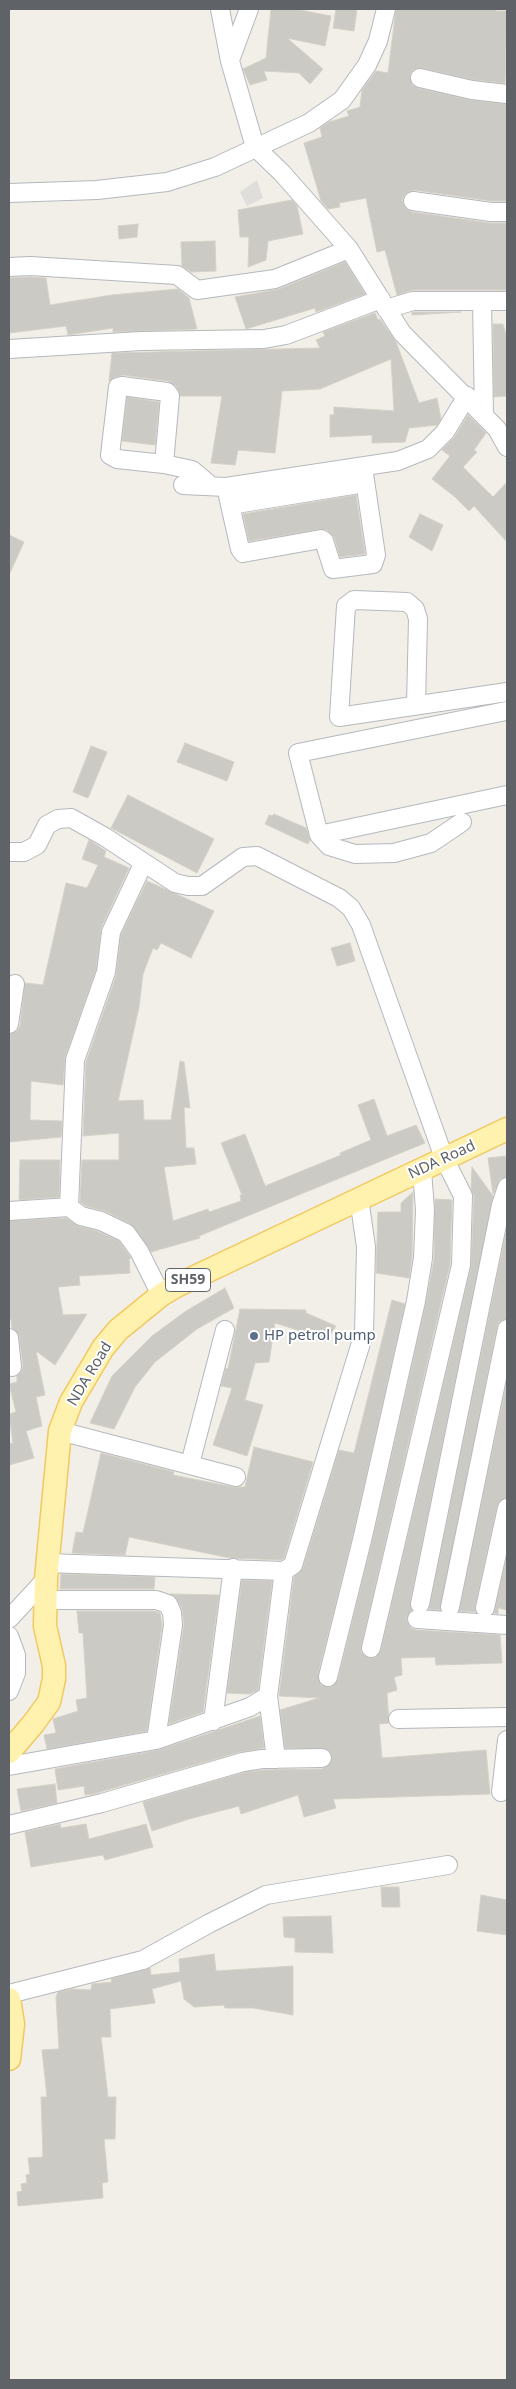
<!DOCTYPE html>
<html>
<head>
<meta charset="utf-8">
<style>
	body { margin:0 }
	#map { position:relative; width:516px; height:2389px; overflow:hidden; background:#f1efe8; font-family:"Noto Sans",sans-serif }
	canvas { display:block }
	.frame { position:absolute; inset:0; border:10px solid #5f6368; pointer-events:none }
</style>
</head>
<body>
<div id="map">
<canvas width="516" height="2389"></canvas>
<div class="frame"></div>
</div>
<script>
const c = document.querySelector('canvas').getContext('2d');
c.lineJoin = 'round';
function paint(path, color) {
  c.fillStyle = color;
  c.fill(path, 'evenodd');
}
function poly(rows) {
  const path = new Path2D();
  for (const r of rows) {
    path.moveTo(r[0], r[1]);
    for (let i = 2; i < r.length; i += 2) path.lineTo(r[i], r[i + 1]);
  }
  return path;
}
function strokePath(path, color, width, dash) {
  c.strokeStyle = color;
  c.lineWidth = width;
  c.lineCap = dash ? 'butt' : 'round';
  c.setLineDash(dash || []);
  c.stroke(path);
}
function write(font, color, halo, rows, align = 'center') {
  c.font = font + ' "Noto Sans",sans-serif';
  c.lineWidth = 4;
  c.setLineDash([]);
  c.textBaseline = 'middle';
  c.strokeStyle = halo;
  c.fillStyle = color;
  for (const [text, x, y, turn = 0] of rows) {
    c.save();
    c.translate(x, y);
    c.rotate((+turn || 0) * Math.PI / 180);
    c.textAlign = isNaN(turn) ? turn : align;
    if (halo) c.strokeText(text, 0, 0);
    c.fillText(text, 0, 0);
    c.restore();
  }
}
const industrial = poly([
	[257,180,263,198,247,206,240,192]
]);
const building = poly([
	[271,9,295,9,331,16,325,46,287,38,323,69,310,84,299,73,264,71,267,80,250,85,243,69,266,58,271,9],
	[336,9,357,9,354,31,333,28,336,9],
	[396,9,496,9,496,11,507,11,505,83,474,80,422,68,413,70,410,76,412,85,418,88,470,100,507,104,507,201,492,201,414,190,405,194,402,200,406,209,412,212,490,223,507,223,507,290,413,290,397,295,385,250,377,252,366,198,339,203,340,207,328,209,321,201,304,143,322,137,320,128,329,122,349,116,347,111,360,107,362,90,376,71,388,73,396,9],
	[292,200,297,206,303,234,268,241,266,260,248,267,249,237,240,237,238,210,292,200],
	[138,224,137,237,119,239,118,226,138,224],
	[215,241,216,271,191,272,182,266,181,242,215,241],
	[345,262,365,294,316,312,315,308,246,329,235,297,279,289,345,262],
	[30,277,46,278,50,305,112,295,178,289,189,298,197,329,113,332,113,328,68,335,66,326,9,333,9,278,30,277],
	[412,312,461,312,412,315,412,312],
	[375,313,378,320,380,319,396,342,419,403,437,398,441,419,437,425,409,428,405,442,372,443,372,435,330,437,330,415,334,415,334,407,394,411,391,359,320,389,282,391,275,453,238,450,235,465,211,463,222,396,180,396,176,386,168,381,123,375,115,377,109,381,112,353,320,348,316,340,325,336,323,332,375,313],
	[493,324,503,324,507,338,507,396,494,397,493,324],
	[127,397,159,402,155,445,122,441,127,397],
	[468,415,486,433,474,450,477,452,463,467,493,497,507,482,507,542,474,506,469,511,455,497,432,479,450,456,442,450,454,438,468,415],
	[356,495,365,554,340,557,334,537,327,530,320,529,249,541,243,514,356,495],
	[420,514,443,525,432,551,409,537,420,514],
	[9,535,24,542,9,575,9,535],
	[185,743,234,762,227,781,177,762,185,743],
	[91,746,107,752,88,798,73,792,91,746],
	[128,795,214,839,197,873,111,828,128,795],
	[274,814,306,828,310,840,308,844,265,824,269,815,272,816,274,814],
	[89,840,106,851,104,857,129,868,101,928,96,970,65,1057,63,1085,31,1081,30,1120,62,1121,61,1137,9,1142,10,1034,17,1031,20,1026,25,983,43,985,66,883,87,888,98,865,82,859,89,840],
	[147,881,214,911,191,958,161,943,157,950,153,948,143,974,139,1007,118,1101,143,1100,144,1120,171,1120,180,1061,184,1062,190,1108,184,1107,186,1148,194,1148,196,1164,164,1167,173,1221,208,1209,209,1212,241,1201,240,1195,242,1195,221,1143,245,1134,265,1186,341,1155,340,1153,371,1140,358,1105,374,1099,387,1136,416,1125,425,1143,199,1236,200,1238,151,1252,131,1224,105,1211,86,1206,80,1202,82,1160,119,1160,119,1133,83,1136,86,1062,116,976,121,935,147,881],
	[350,943,355,961,337,966,331,948,350,943],
	[507,1156,507,1177,500,1179,493,1194,488,1158,507,1156],
	[20,1160,60,1160,59,1197,19,1200,20,1160],
	[472,1167,493,1196,410,1602,412,1610,406,1619,411,1628,416,1630,500,1635,502,1663,436,1665,435,1657,401,1658,402,1675,394,1677,397,1690,387,1693,389,1723,379,1724,382,1758,486,1750,490,1794,333,1799,336,1808,304,1817,298,1795,241,1814,239,1806,189,1819,152,1831,143,1802,245,1772,263,1770,322,1769,331,1763,331,1753,327,1749,285,1748,280,1710,319,1698,279,1696,294,1577,303,1568,339,1450,354,1453,392,1300,405,1304,353,1534,318,1674,321,1685,331,1687,338,1680,373,1538,426,1303,434,1259,435,1199,452,1200,450,1264,361,1646,361,1652,368,1658,375,1658,381,1650,471,1267,474,1196,471,1189,472,1167],
	[413,1192,412,1257,409,1278,376,1273,378,1212,401,1212,401,1203,413,1192],
	[66,1218,78,1226,97,1231,119,1241,131,1258,129,1259,130,1273,79,1276,80,1285,58,1287,63,1315,87,1314,55,1365,36,1351,45,1395,36,1397,42,1426,26,1431,34,1458,9,1465,9,1444,13,1443,9,1414,16,1412,9,1384,17,1382,17,1376,21,1372,23,1366,19,1336,12,1328,11,1319,9,1319,9,1221,66,1218],
	[507,1228,507,1319,499,1322,497,1327,440,1610,429,1609,507,1228],
	[225,1288,234,1308,197,1329,155,1362,135,1387,114,1429,90,1423,112,1376,152,1336,186,1311,225,1288],
	[240,1309,306,1310,306,1313,336,1326,326,1341,309,1330,307,1333,275,1323,269,1362,255,1363,245,1400,263,1405,247,1456,213,1445,232,1388,221,1386,226,1368,228,1369,240,1309],
	[507,1381,507,1498,500,1501,497,1506,475,1606,475,1612,459,1611,507,1381],
	[254,1447,313,1462,284,1558,281,1560,230,1558,129,1537,125,1555,72,1553,76,1532,83,1533,101,1453,174,1472,173,1475,233,1487,245,1487,254,1447],
	[507,1556,507,1610,498,1608,498,1614,494,1613,507,1556],
	[61,1574,155,1577,154,1589,60,1589,61,1574],
	[242,1580,272,1581,258,1690,250,1694,227,1693,242,1580],
	[171,1594,219,1595,203,1712,169,1724,184,1624,182,1609,175,1596,171,1594],
	[77,1611,154,1611,160,1613,162,1625,147,1731,47,1749,44,1735,56,1733,53,1719,78,1711,76,1700,87,1698,83,1633,79,1633,77,1611],
	[260,1716,264,1748,240,1752,93,1794,85,1795,84,1786,58,1790,55,1769,159,1750,260,1716],
	[55,1784,57,1803,21,1811,17,1789,55,1784],
	[60,1824,61,1828,86,1824,89,1839,146,1824,153,1847,105,1860,103,1855,31,1867,25,1832,60,1824],
	[381,1887,399,1887,400,1907,382,1907,381,1887],
	[481,1895,507,1900,507,1935,477,1931,481,1895],
	[331,1916,333,1953,295,1952,295,1938,284,1937,283,1917,331,1916],
	[214,1954,216,1971,293,1966,293,2015,253,2008,225,2008,224,2005,194,2007,184,1999,181,1981,152,1989,155,2003,110,2009,111,2037,101,2037,108,2097,116,2097,115,2139,104,2139,108,2182,102,2183,103,2198,18,2206,17,2192,22,2191,21,2184,27,2183,26,2175,30,2174,28,2158,43,2157,41,2097,47,2097,42,2050,59,2049,56,1997,58,1992,73,1989,91,1990,92,1984,112,1982,111,1979,150,1968,151,1975,180,1972,179,1959,214,1954]
]);
const minor = poly([
	[220,9,230,61,255,147,282,173,349,249,402,333,497,429,507,447],
	[230,60,249,9],
	[420,78,472,90,507,94],
	[9,193,97,190,167,182,215,167,309,123,342,100,367,65,378,41,386,9],
	[413,201,491,212,507,212],
	[9,267,30,266,177,275,197,290,275,279,349,249],
	[482,301,484,415],
	[386,309,413,301,507,301],
	[9,349,141,341,264,339,286,335,381,299],
	[164,464,170,396,167,392,122,386,118,387,110,455,117,459,164,464,192,470,211,486],
	[183,485,226,487,398,461,428,449,445,432,467,396],
	[226,487,240,549,243,553,321,539,324,541,333,569,373,564,376,555,363,467],
	[230,505,365,483],
	[416,705,418,619,415,609,407,602,354,600,346,606,339,717,507,692],
	[506,711,298,753,319,835,507,795],
	[319,835,329,846,355,854,394,853,431,843,462,822],
	[9,852,24,852,37,845,47,825,58,819,71,818,105,837,175,883,188,886,202,886,243,857,257,856,339,898,351,908,361,925,444,1158,463,1196,461,1265,371,1648],
	[9,1024,15,984],
	[69,1207,81,1216,101,1221,126,1233,139,1251,161,1295],
	[9,1211,69,1207,75,1060,106,972,111,932,143,864],
	[9,1338,12,1367],
	[60,1431,236,1477],
	[190,1464,225,1330],
	[46,1563,284,1571,293,1565,364,1333,366,1247,359,1198],
	[45,1600,156,1600,168,1604,172,1613,173,1625,156,1740],
	[420,1604,501,1205,507,1187],
	[450,1607,507,1329],
	[485,1608,507,1508],
	[9,1619,46,1579],
	[417,1619,507,1625],
	[9,1636,16,1655,16,1673,9,1691],
	[328,1677,363,1536,416,1301,423,1258,425,1210,422,1170],
	[268,1696,276,1759],
	[398,1719,507,1717],
	[213,1721,233,1568],
	[9,1766,156,1740,250,1707,268,1696,284,1571],
	[501,1792,507,1740],
	[9,1825,102,1803,243,1762,262,1759,322,1758],
	[9,1994,143,1960,210,1923,266,1895,448,1865]
]);
const major = poly([
	[9,1752,33,1724,49,1702,54,1679,54,1666,45,1626,46,1579,60,1431,71,1402,103,1348,118,1330,161,1295,176,1286,507,1129],
	[9,1999,13,2024,9,2059]
]);
const markers = [
	[254,1336,5,"#5c6f8a"]
];
const shields = [
	[188,1280,45]
];
const shieldNames = [
	["SH59",188,1280]
];
const streetNames = [
	["NDA Road",442,1160,-25],
	["NDA Road",90,1374,-59]
];
const serviceNames = [
	["HP petrol pump",264,1336]
];
paint(industrial, '#e0deda');
paint(building, '#cccac5');
strokePath(building, '#d6d1c6', 1);
strokePath(minor, '#b5b8bc', 20);
strokePath(major, '#f2c960', 25);
strokePath(minor, '#fff', 18);
strokePath(major, '#fff2af', 22);
for (const [x, y, r, color] of markers) {
  const dot = new Path2D();
  dot.arc(x, y, r, 0, 2 * Math.PI);
  c.fillStyle = color;
  c.fill(dot);
  strokePath(dot, '#fff', 2);
}
for (const [x, y, w] of shields) {
  const box = new Path2D();
  box.roundRect(x - w / 2, y - 11.5, w, 23, 4);
  c.fillStyle = '#fff';
  c.fill(box);
  strokePath(box, '#5f6368', 1);
}
write('bold 14px', '#5f6368', null, shieldNames);
write('15px', '#5f6368', '#fff', streetNames);
write('15px', '#4e5e75', '#fff', serviceNames, 'left');
</script>
</body>
</html>
